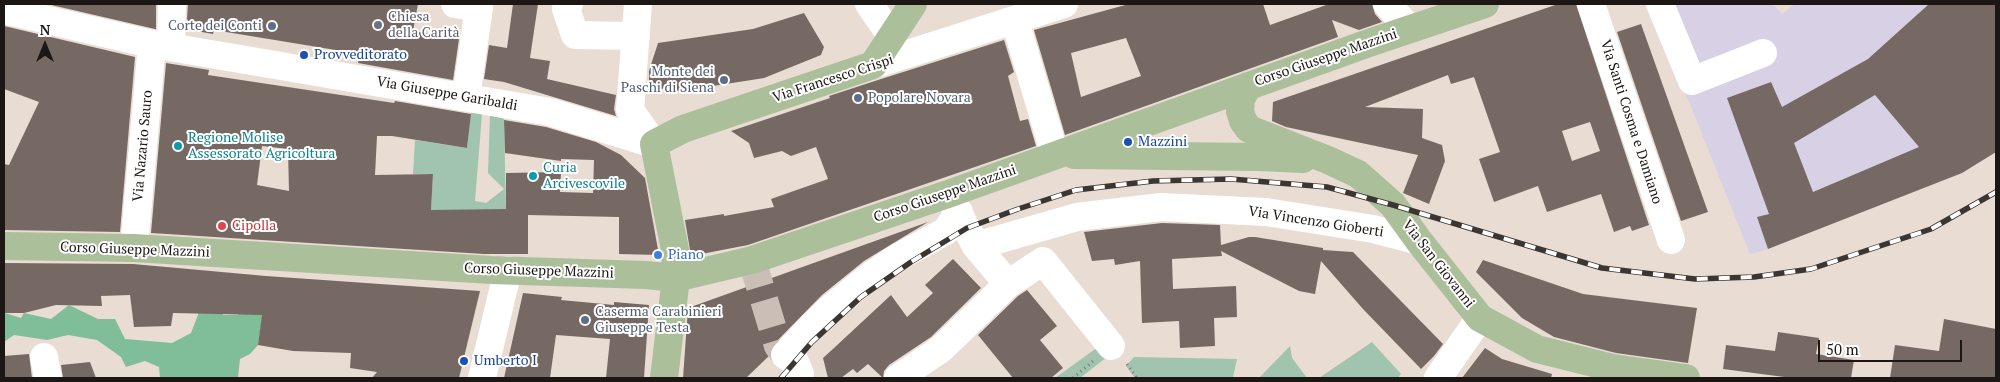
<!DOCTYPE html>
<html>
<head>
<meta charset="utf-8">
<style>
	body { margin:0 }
	#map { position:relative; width:2000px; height:382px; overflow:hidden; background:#e9dcd3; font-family:"PT Serif",serif }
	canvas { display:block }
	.frame { position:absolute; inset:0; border:5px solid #1c1714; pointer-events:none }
	.north { position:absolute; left:20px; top:20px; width:50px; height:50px; -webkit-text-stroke:4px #fff; paint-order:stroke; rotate:0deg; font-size:14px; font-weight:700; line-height:20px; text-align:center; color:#1c1714 }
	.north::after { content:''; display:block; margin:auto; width:18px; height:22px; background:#1c1714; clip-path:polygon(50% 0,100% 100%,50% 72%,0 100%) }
	.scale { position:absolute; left:1818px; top:340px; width:144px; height:22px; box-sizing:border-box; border:2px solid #1c1714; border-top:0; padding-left:6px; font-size:15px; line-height:18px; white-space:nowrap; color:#1c1714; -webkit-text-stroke:4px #fff; paint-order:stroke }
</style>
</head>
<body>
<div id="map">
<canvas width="2000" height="382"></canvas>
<div class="frame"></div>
<div class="north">N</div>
<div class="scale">50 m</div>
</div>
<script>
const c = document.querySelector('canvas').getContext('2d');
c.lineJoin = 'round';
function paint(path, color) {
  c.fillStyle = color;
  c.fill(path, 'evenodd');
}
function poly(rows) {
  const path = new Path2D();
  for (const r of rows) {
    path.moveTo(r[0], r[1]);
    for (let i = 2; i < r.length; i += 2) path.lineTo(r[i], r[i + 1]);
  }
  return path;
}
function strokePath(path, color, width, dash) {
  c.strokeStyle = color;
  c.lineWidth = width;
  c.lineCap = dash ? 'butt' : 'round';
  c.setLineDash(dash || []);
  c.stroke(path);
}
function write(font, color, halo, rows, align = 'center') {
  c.font = font + ' "PT Serif",serif';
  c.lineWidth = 4;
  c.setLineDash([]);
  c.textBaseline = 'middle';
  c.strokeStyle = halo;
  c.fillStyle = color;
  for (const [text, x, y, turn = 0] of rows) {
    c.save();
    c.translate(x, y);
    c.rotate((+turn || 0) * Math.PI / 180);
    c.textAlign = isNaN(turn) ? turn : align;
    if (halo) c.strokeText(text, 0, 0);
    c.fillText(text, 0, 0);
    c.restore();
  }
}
const education = poly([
	[1677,4,1773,4,1782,14,1795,4,1996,4,1996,152,1962,173,1768,249,1750,254,1653,12]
]);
const green = poly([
	[471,112,482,114,475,201,486,203,504,189,488,173,490,115,504,119,506,209,430,227,433,174,413,174,415,140,467,148],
	[1372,342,1401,374,1398,378,1319,378],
	[1290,346,1292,358,1307,378,1259,378],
	[1098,347,1107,357,1080,378,1055,378],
	[1134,357,1237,359,1233,377,1237,378,1135,378,1126,366]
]);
const forest = poly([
	[221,298,223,315,238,315,240,309,264,306,258,345,250,354,240,359,238,378,160,378,159,367,145,361,126,367,121,357,97,340,68,335,47,340,14,335,4,342,5,313,21,318,24,313,51,319,69,305,98,319,115,319,125,339,172,343,191,333,198,315,199,302]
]);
const building = poly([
	[47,4,156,4,156,29,155,29],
	[188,4,418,4,413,31,459,39,453,80,358,63,360,54,214,30,213,34,196,31,187,19],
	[513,4,538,4,530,58,550,61,547,79,616,95,614,109,616,116,504,82,484,79,489,45,507,48],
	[1129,4,1263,4,1270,25,1329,4,1372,4,1375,14,1382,22,1359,30,1332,20,1338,37,1065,135,1034,30],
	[1126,38,1141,76,1081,97,1071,53],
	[1558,4,1576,4,1649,225,1632,231,1630,226,1614,232,1601,194,1547,212,1538,186,1494,202,1479,159,1500,152,1474,77,1451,84,1448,75,1365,107,1423,109,1422,138,1442,145,1445,161,1429,204,1403,193,1418,155,1286,127,1272,121,1273,102],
	[1590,122,1600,151,1572,161,1562,131],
	[1929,4,1996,4,1996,152,1962,173,1768,249,1757,217,1769,214,1727,98,1771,82,1782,107,1868,59],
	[1875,95,1919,147,1813,192,1794,143],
	[804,13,824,47,821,55,764,78,675,92,674,90,655,88,649,83,649,71,658,43,753,29],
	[1641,24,1708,212,1681,221,1617,32],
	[4,26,135,57,120,232,4,230,4,164,9,165,39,102,4,89],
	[1004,40,1014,72,1008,76,1020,121,1028,119,1036,146,748,245,691,256,685,220,724,214,724,216,774,207,771,199,828,179,816,147,791,156,782,151,754,158,749,143,731,131,830,98,829,96,878,80],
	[166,63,209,70,208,75,394,103,395,101,471,114,467,148,392,136,377,136,375,175,433,174,431,210,506,209,506,173,561,172,560,192,593,193,594,160,561,159,561,161,505,153,504,120,546,127,596,142,621,155,645,178,659,255,619,254,619,217,528,215,528,254,484,254,151,233],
	[262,146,288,149,289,191,257,185],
	[928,222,864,261,822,295,774,344,770,355,746,378,683,378,688,308],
	[1162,223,1220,225,1221,245,1249,237,1255,237,1323,248,1323,250,1353,252,1443,344,1434,356,1421,369,1363,309,1321,261,1315,294,1299,291,1221,251,1222,256,1172,259,1173,289,1236,286,1237,317,1214,318,1215,346,1180,348,1179,321,1142,323,1140,261,1115,265,1114,259,1092,261,1084,232],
	[953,259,981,288,931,337,889,365,884,371,883,378,868,364,857,373,853,369,841,378,828,378,823,358,834,348,891,295,907,317,933,293,925,285],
	[1483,260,1583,294,1697,308,1688,363,1616,353,1554,337,1522,318,1476,272],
	[4,263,133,264,266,276,480,291,459,378,372,378,377,372,350,368,351,353,293,351,258,345,262,315,173,313,171,326,134,327,130,295,101,296,102,306,56,305,24,313,4,313],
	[1027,290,1057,326,1040,340,1063,368,1051,378,1013,378,978,335,1018,296],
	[523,293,562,297,561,300,614,305,614,302,649,305,644,378,606,378,610,339,556,335,550,378,504,378],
	[1944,319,1996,329,1996,378,1890,378,1895,345,1939,351],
	[1778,332,1819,338,1816,354,1854,360,1851,378,1792,378,1723,369,1726,345,1775,351],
	[1485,348,1502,359,1552,374,1551,378,1462,378],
	[29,354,32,378,4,378,4,356],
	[90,362,96,378,63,378,61,365]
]);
const minorTunnel = poly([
	[752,260,778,346,785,355]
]);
const path = poly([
	[1127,364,1137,378],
	[1073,378,1093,361]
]);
const minor = poly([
	[455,4,479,8,466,97],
	[569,4,566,9,575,35,636,36],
	[638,4,630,110,654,144],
	[869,4,892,37],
	[1387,4,1410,29],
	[1591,4,1671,240],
	[1660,4,1692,81,1763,53],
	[4,10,152,44,550,112,654,144],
	[1015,21,1055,155],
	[171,47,172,4],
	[873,65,1064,4],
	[948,194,976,246,1077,217,1161,207,1266,212,1373,229,1419,241],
	[134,248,152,44],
	[1008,284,1043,261,1111,346],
	[44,357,48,378],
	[800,374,795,362,785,355,811,327,832,307,873,274,900,256,946,231,959,212],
	[482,378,508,270],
	[898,378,941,349,1008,284,976,246],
	[1438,378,1480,318]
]);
const major = poly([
	[1248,86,1241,99,1240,111,1243,121,1249,129,1328,160,1358,174,1393,205,1419,241,1480,318,1537,349,1613,368,1686,378],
	[1074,155,1259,157,1303,159],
	[4,246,134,248,491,270,646,275,676,278,752,260,948,194,1366,44,1485,4],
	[664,378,676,278,675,250,654,144,683,129,873,65,913,4]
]);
const rail = poly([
	[781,378,812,342,861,297,911,262,967,228,1018,209,1076,190,1153,181,1231,179,1327,187,1393,205,1602,268,1695,279,1754,277,1811,269,1931,229,1996,192]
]);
const markers = [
	[378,25,5,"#6b7280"],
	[272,26,5,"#5c6f8a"],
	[304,55,5,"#1a4fb4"],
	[724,80,5,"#5c6f8a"],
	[858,98,5,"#5c6f8a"],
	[1128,142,5,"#1a4fb4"],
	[178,146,5,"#0f9aa8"],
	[533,176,5,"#0f9aa8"],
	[222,226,5,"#e0444e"],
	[658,255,5,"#3f7fe0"],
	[585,320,5,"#5c6f8a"],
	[464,361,5,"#1a4fb4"]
];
const worshipNames = [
	["Chiesa",388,17],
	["della Carità",388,33]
];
const serviceNames = [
	["Corte dei Conti",262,26],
	["Monte dei",714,72],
	["Paschi di Siena",714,88],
	["Popolare Novara",868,98,"left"],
	["Caserma Carabinieri",595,312,"left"],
	["Giuseppe Testa",595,328,"left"]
];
const transitNames = [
	["Provveditorato",314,55],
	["Mazzini",1138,142],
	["Umberto I",474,361]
];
const streetNames = [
	["Corso Giuseppe Mazzini",1326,58,-19],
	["Via Francesco Crispi",833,79,-18],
	["Via Giuseppe Garibaldi",447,94,10],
	["Via Santi Cosma e Damiano",1631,122,72],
	["Via Nazario Sauro",143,146,-85],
	["Corso Giuseppe Mazzini",945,194,-19],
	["Via Vincenzo Gioberti",1316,222,9],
	["Corso Giuseppe Mazzini",135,250,2],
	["Via San Giovanni",1438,264,52],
	["Corso Giuseppe Mazzini",539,271,2]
];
const cultureNames = [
	["Regione Molise",188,138],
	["Assessorato Agricoltura",188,154],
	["Curia",543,168],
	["Arcivescovile",543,184]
];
const healthNames = [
	["Cipolla",232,226]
];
const shopNames = [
	["Piano",668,255]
];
paint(education, '#d8d1e6');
paint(green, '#a0c4ae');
paint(forest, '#80bd99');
paint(building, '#766963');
strokePath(minorTunnel, '#cabeb6', 28, [28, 14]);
strokePath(path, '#7e756f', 3, [1, 4]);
strokePath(minor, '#fff', 28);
strokePath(major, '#acbf9b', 28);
strokePath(rail, '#3c3632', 5.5);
strokePath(rail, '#fff', 4, [11]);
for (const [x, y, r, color] of markers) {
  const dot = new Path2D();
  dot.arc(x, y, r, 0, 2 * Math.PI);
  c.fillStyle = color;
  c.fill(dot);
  strokePath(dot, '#fff', 2);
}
write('14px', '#5b616d', '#fff', worshipNames, 'left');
write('14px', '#4e5e75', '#fff', serviceNames, 'right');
write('14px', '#164399', '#fff', transitNames, 'left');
write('14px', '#1c1714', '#fff', streetNames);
write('14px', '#0d838f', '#fff', cultureNames, 'left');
write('14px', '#be3a42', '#fff', healthNames, 'left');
write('14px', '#366cbe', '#fff', shopNames, 'left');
</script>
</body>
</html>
